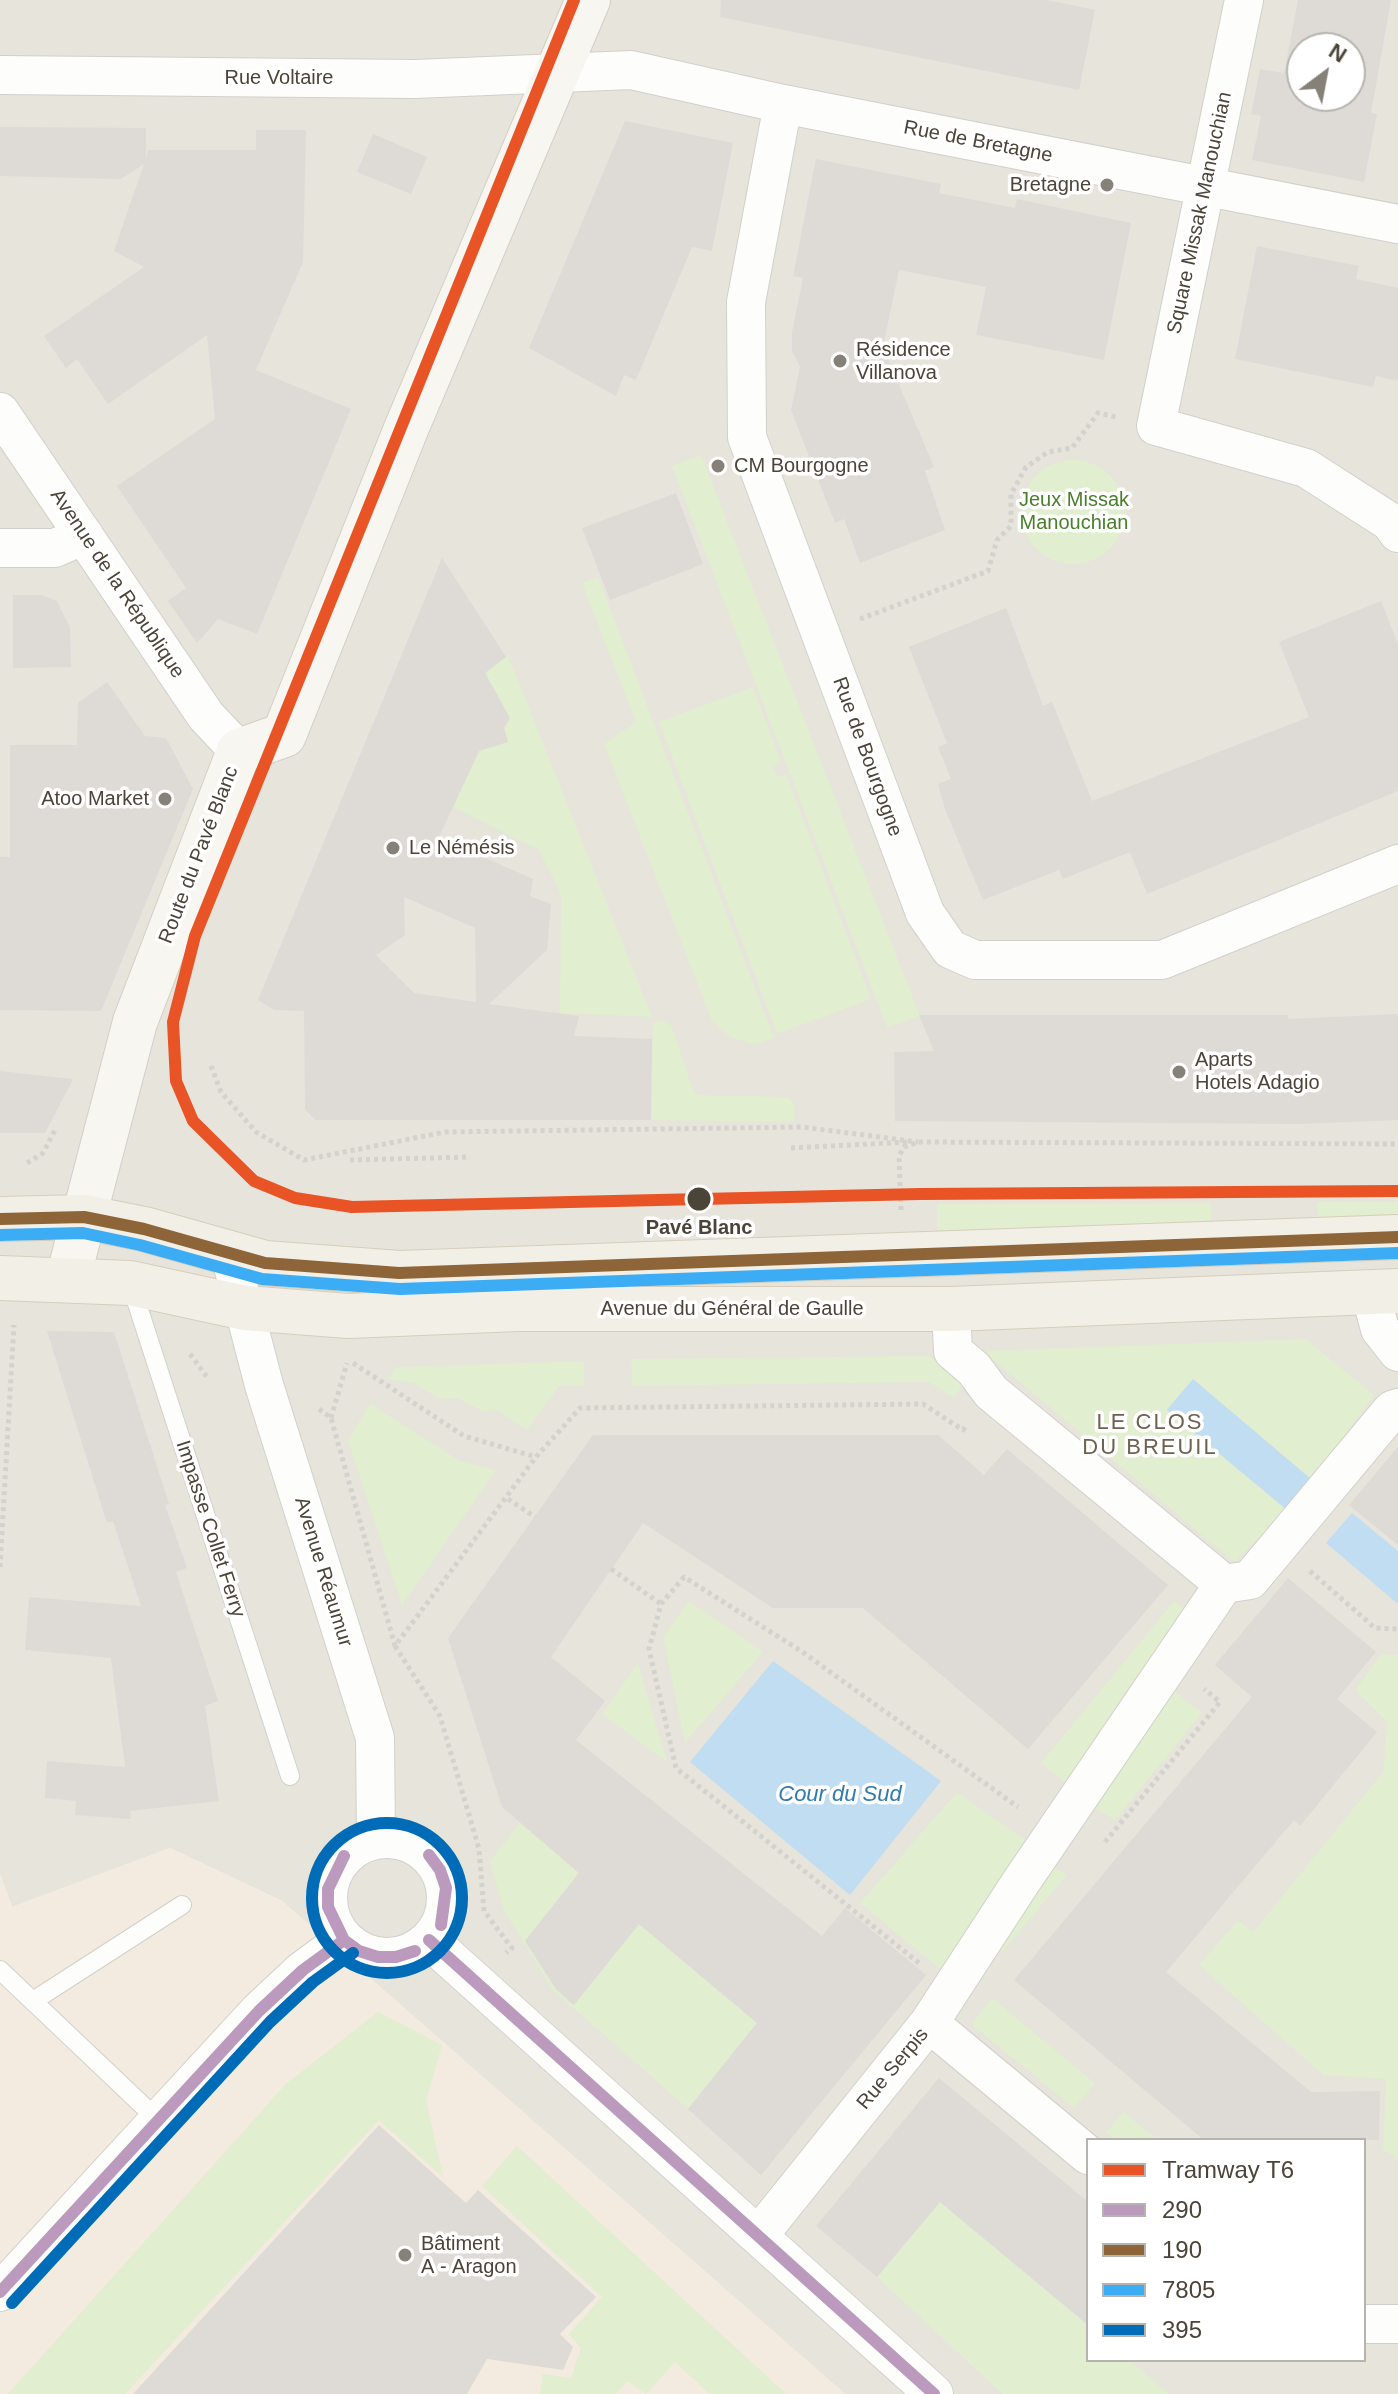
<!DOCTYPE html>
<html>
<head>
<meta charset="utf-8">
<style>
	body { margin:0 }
	#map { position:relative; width:1398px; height:2394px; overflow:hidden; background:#f4f2ee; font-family:Arial,sans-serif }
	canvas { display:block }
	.legend { position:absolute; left:1086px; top:2138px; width:280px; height:224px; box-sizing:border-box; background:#fff; border:2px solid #b7b4b0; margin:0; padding:10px 14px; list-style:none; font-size:24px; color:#4b4439 }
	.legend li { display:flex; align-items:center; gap:16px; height:40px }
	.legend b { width:40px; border:2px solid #b7b4b0 }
	.north { position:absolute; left:1286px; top:32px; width:80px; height:80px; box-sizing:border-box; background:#fff; border:2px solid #b7b4b0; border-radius:50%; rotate:32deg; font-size:22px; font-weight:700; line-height:32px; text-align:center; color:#4b4439 }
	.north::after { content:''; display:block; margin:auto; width:28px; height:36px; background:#868178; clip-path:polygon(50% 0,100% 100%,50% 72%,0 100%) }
</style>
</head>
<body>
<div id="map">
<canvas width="1398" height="2394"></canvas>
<ul class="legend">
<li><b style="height:10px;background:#e85426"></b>Tramway T6</li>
<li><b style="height:10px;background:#bc9abe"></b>290</li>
<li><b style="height:10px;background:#8d6539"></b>190</li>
<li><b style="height:10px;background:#3cacf5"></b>7805</li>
<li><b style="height:10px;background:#006cb8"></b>395</li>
</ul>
<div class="north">N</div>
</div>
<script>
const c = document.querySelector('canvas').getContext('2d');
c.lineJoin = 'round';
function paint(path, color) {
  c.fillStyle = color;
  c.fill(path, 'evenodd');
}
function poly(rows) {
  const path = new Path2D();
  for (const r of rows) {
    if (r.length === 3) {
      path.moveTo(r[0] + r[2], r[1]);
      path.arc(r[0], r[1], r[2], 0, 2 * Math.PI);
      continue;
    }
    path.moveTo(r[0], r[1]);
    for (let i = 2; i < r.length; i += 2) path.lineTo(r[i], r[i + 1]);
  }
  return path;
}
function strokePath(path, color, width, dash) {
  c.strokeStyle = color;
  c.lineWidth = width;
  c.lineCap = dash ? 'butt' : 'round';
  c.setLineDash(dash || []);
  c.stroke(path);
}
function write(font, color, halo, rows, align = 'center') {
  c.font = font + ' Arial,sans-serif';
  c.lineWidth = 7;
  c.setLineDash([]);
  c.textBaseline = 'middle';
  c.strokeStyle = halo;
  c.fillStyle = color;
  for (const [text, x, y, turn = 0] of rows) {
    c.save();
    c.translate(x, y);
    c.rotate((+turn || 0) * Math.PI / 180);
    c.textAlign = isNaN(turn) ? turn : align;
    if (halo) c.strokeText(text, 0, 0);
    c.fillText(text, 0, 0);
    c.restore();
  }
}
const residential = poly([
	[0,0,1398,0,1398,2394,845,2394,282,1901,170,1848,12,1907,0,1874],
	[1302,48,1350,48,1350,96,1302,96],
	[1088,2140,1364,2140,1364,2360,1088,2360]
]);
const commercial = poly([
	[170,1848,282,1901,845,2394,0,2394,0,1874,12,1907]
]);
const green = poly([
	[701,455,920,1016,887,1027,672,466],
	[1073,512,52],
	[598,577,774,1038,762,1042,752,1044,729,1036,712,1021,604,744,636,722,582,583],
	[508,655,652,1017,560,1013,561,895,539,850,453,807,479,751,508,742,504,728,510,718,485,673],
	[753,687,781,762,772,766,777,777,786,774,871,999,777,1034,659,722],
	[664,1021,672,1027,693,1091,698,1095,789,1097,795,1107,794,1122,651,1120,653,1022],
	[1317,1202,1398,1202,1398,1215,1318,1218],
	[1211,1203,1211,1222,937,1233,937,1204],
	[1306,1339,1374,1395,1312,1480,1193,1380,1167,1409,1287,1510,1234,1562,983,1351],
	[929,1356,966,1380,954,1398,929,1382,632,1386,631,1359],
	[584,1361,584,1386,559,1386,527,1430,497,1410,482,1411,458,1398,440,1399,415,1384,388,1379,396,1367],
	[370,1404,460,1461,496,1470,402,1605,348,1440],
	[689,1601,763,1652,685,1743,663,1637],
	[1174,1601,1189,1612,1068,1785,1041,1763],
	[1381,1654,1398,1655,1398,2158,1383,2150,1386,2079,1323,2075,1199,1965,1238,1920,1253,1932,1383,1772,1387,1722,1355,1690],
	[638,1663,667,1762,602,1714],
	[1166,1685,1202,1713,1115,1820,1090,1805],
	[957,1792,1029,1843,940,1969,860,1903],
	[520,1823,579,1873,525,1941,556,1989,573,2005,639,1924,757,2023,688,2109,553,1990,504,1911,490,1861],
	[1048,1864,1067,1875,1003,1951,991,1945],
	[992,1998,1095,2083,1074,2108,971,2024],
	[378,2012,442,2045,426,2100,443,2177,379,2120,125,2394,8,2394,286,2084],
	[1124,2112,1157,2140,1115,2140,1106,2132],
	[517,2146,786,2394,710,2394,675,2362,646,2394,627,2381,616,2394,540,2394,543,2374,571,2378,581,2348,569,2334,602,2297,482,2186],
	[940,2202,1088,2325,1088,2360,1129,2360,1169,2394,1002,2394,877,2277]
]);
const water = poly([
	[1193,1379,1312,1480,1287,1510,1167,1410],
	[1352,1513,1398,1551,1398,1604,1326,1543],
	[773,1661,941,1781,850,1895,690,1762]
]);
const building = poly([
	[721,0,1048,0,1095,10,1079,90,720,17],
	[1298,0,1391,0,1371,113,1377,114,1364,182,1252,160,1261,116,1251,114,1260,69,1284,73],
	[1302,48,1350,48,1350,96,1302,96],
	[625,121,733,143,712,251,692,247,636,380,624,375,616,396,529,348],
	[0,127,146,128,146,159,148,150,256,150,256,130,306,130,303,262,256,370,351,409,257,634,218,619,197,643,168,601,186,588,117,486,215,419,207,335,108,404,77,359,66,368,44,336,144,267,114,251,144,164,121,179,0,176],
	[373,134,427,157,411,194,357,172],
	[816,159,941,184,939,193,1015,208,1017,199,1131,223,1104,360,976,335,986,287,899,270,883,347,934,467,925,471,945,530,860,563,844,519,835,523,791,410,800,367,792,351,792,332,803,278,793,276],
	[1257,246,1359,266,1356,279,1398,288,1398,381,1376,376,1373,387,1235,359],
	[676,493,703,564,610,600,582,528],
	[442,558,506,657,485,673,510,718,504,728,508,742,479,751,439,837,533,879,530,896,551,904,547,950,489,1004,579,1016,574,1036,652,1039,651,1120,315,1120,305,1109,304,1011,274,1010,258,1000],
	[404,897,475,928,476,1002,414,993,376,955,405,935],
	[13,595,42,595,57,601,70,628,71,667,13,668],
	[1381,601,1398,644,1398,791,1147,894,1130,852,1063,879,1059,870,983,900,945,809,938,784,951,779,938,747,947,743,909,647,1006,608,1043,706,1052,702,1092,801,1309,717,1279,642],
	[107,682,145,736,166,738,193,789,101,1011,0,1010,0,857,10,857,10,745,77,745,78,703],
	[1398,1014,1398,1120,1300,1124,895,1121,894,1052,934,1051,919,1015,1288,1015,1288,1019],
	[0,1071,73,1079,45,1133,0,1133],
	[47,1331,114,1332,169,1504,165,1505,187,1568,176,1572,218,1701,205,1706,219,1801,130,1811,131,1819,75,1815,76,1801,45,1798,47,1761,125,1767,111,1658,25,1650,29,1597,141,1606,113,1521,107,1523],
	[593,1435,938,1435,984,1475,1007,1449,1168,1585,1028,1749,863,1608,773,1608,643,1523,551,1657,605,1701,576,1740,822,1936,845,1908,926,1975,761,2175,688,2109,757,2023,639,1924,574,2005,556,1989,525,1941,579,1873,502,1807,448,1638],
	[1398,1447,1398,1545,1349,1505],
	[1288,1578,1376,1652,1337,1699,1377,1732,1300,1826,1294,1820,1166,1972,1311,2092,1380,2091,1379,2140,1204,2140,1014,1980,1252,1697,1215,1665],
	[939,2078,1088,2202,1088,2325,940,2202,877,2277,816,2226],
	[379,2125,466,2203,478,2190,596,2297,560,2334,573,2347,563,2370,487,2359,467,2394,133,2394]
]);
const path = poly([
	[860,619,988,571,997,540,1011,526,1011,494,1026,467,1048,452,1072,448,1098,413,1116,417],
	[211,1066,221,1092,256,1132,304,1160,445,1132,802,1127,918,1142],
	[791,1148,909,1142],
	[350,1160,470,1157],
	[27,1163,43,1153,56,1128],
	[901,1210,899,1156,904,1147,918,1142,1398,1144],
	[190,1354,207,1377],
	[353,1363,464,1436,536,1457,580,1408,923,1404,963,1430,967,1425],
	[319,1409,331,1418,395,1646,536,1457],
	[331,1418,347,1363],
	[508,1499,535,1517],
	[0,1567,14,1325],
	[611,1569,661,1604],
	[1310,1571,1375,1628,1398,1629],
	[395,1646,440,1716,479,1849,484,1911,512,1948,506,1953],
	[1105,1842,1220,1702,1204,1689],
	[919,1963,676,1768,649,1649,661,1604,684,1577,801,1651,1018,1807]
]);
const lane = poly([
	[131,1285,290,1776],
	[0,1970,157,2119],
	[33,2001,182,1905]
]);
const street = poly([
	[1244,0,1156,426,1306,468,1390,522,1398,533],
	[0,75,415,79,631,70,783,104,1398,224],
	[783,104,746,302,747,437,925,913,950,949,975,960,1162,960,1398,864],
	[0,412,206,716,239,751],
	[0,548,55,548,84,535],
	[230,1255,264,1385,375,1738,376,1839],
	[1370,1292,1380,1329,1398,1352],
	[1224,1584,1250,1580,1392,1410,1398,1408],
	[387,1898,59],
	[429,1940,934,2394],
	[929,2023,1088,2155],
	[758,2236,929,2023,1021,1882,1224,1584,991,1392,974,1369,953,1351,951,1309],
	[0,2292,259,2011,303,1970,344,1940],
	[1364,2324,1398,2324]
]);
const secondary = poly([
	[68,1278,135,1022,239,751,284,735,406,429,588,0]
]);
const primary = poly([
	[0,1219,84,1217,144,1229,265,1263,399,1273,1398,1237],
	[0,1278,130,1283,245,1308,348,1316,518,1309,951,1309,1398,1291]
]);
const bus1 = poly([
	[429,1855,440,1870,446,1888,441,1925],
	[344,1856,328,1889,328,1907,344,1940,359,1951,378,1957,396,1957,415,1951],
	[429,1940,934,2394],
	[0,2292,259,2011,303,1970,344,1940]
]);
const bus2 = poly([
	[0,1219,84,1217,144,1229,265,1263,399,1273,1398,1237]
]);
const bus3 = poly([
	[0,1235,83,1233,140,1245,262,1279,400,1289,1398,1253]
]);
const bus4 = poly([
	[387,1898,75],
	[12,2303,270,2022,313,1982,353,1953]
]);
const tram1 = poly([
	[574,0,195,936,173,1022,176,1081,193,1121,254,1181,295,1198,352,1207,920,1194,1398,1191]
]);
const markers = [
	[1107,185,8,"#868178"],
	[840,361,8,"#868178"],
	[718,466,8,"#868178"],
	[165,799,8,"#868178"],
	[393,848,8,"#868178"],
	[1179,1072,8,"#868178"],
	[699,1199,13,"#4b4439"],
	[405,2255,8,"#868178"]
];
const streetNames = [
	["Rue Voltaire",279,78],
	["Rue de Bretagne",978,142,11],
	["Square Missak Manouchian",1200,213,-78],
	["Avenue de la République",117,584,56],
	["Rue de Bourgogne",867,757,70],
	["Route du Pavé Blanc",199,855,-69],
	["Avenue du Général de Gaulle",732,1309],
	["Impasse Collet Ferry",210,1529,72],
	["Avenue Réaumur",323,1572,73],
	["Rue Serpis",893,2069,-50]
];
const poiNames = [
	["Bretagne",1091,185,"right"],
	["Résidence",856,350],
	["Villanova",856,373],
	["CM Bourgogne",734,466],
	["Atoo Market",149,799,"right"],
	["Le Némésis",409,848],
	["Aparts",1195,1060],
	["Hotels Adagio",1195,1083],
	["Bâtiment",421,2244],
	["A - Aragon",421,2267]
];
const parkNames = [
	["Jeux Missak",1074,500],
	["Manouchian",1074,523]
];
const stopNames = [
	["Pavé Blanc",699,1228]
];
const neighbourhoodNames = [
	["LE CLOS",1150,1423],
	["DU BREUIL",1150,1448]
];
const waterNames = [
	["Cour du Sud",840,1795]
];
paint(residential, '#e7e4dc');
paint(commercial, '#f3ebdf');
paint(green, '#e1eecf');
paint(water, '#c0ddf1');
paint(building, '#dedbd6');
strokePath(lane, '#d2d0cb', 20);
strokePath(street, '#d2d0cb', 40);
strokePath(secondary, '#d3cfc5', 46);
strokePath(primary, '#d6cebb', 46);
strokePath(path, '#d3d2cc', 5, [4, 4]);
strokePath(lane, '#fdfdfc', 18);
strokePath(street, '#fdfdfc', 38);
strokePath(secondary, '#f7f6f1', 44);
strokePath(primary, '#f2efe6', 44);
strokePath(bus1, '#bc9abe', 12);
strokePath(bus2, '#8d6539', 12);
strokePath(bus3, '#3cacf5', 12);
strokePath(bus4, '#006cb8', 12);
strokePath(tram1, '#e85426', 12);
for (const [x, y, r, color] of markers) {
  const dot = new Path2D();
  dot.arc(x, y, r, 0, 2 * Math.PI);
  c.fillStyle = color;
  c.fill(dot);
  strokePath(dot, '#fff', 3);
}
write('20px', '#4b4439', '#fff', streetNames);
write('20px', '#4b4439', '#fff', poiNames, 'left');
write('20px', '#4a7f2a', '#fff', parkNames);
write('bold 20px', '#4b4439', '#fff', stopNames);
c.letterSpacing = '2px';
write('22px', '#6e6250', '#fff', neighbourhoodNames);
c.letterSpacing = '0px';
write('italic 22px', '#2e7ab2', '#fff', waterNames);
</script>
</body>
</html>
